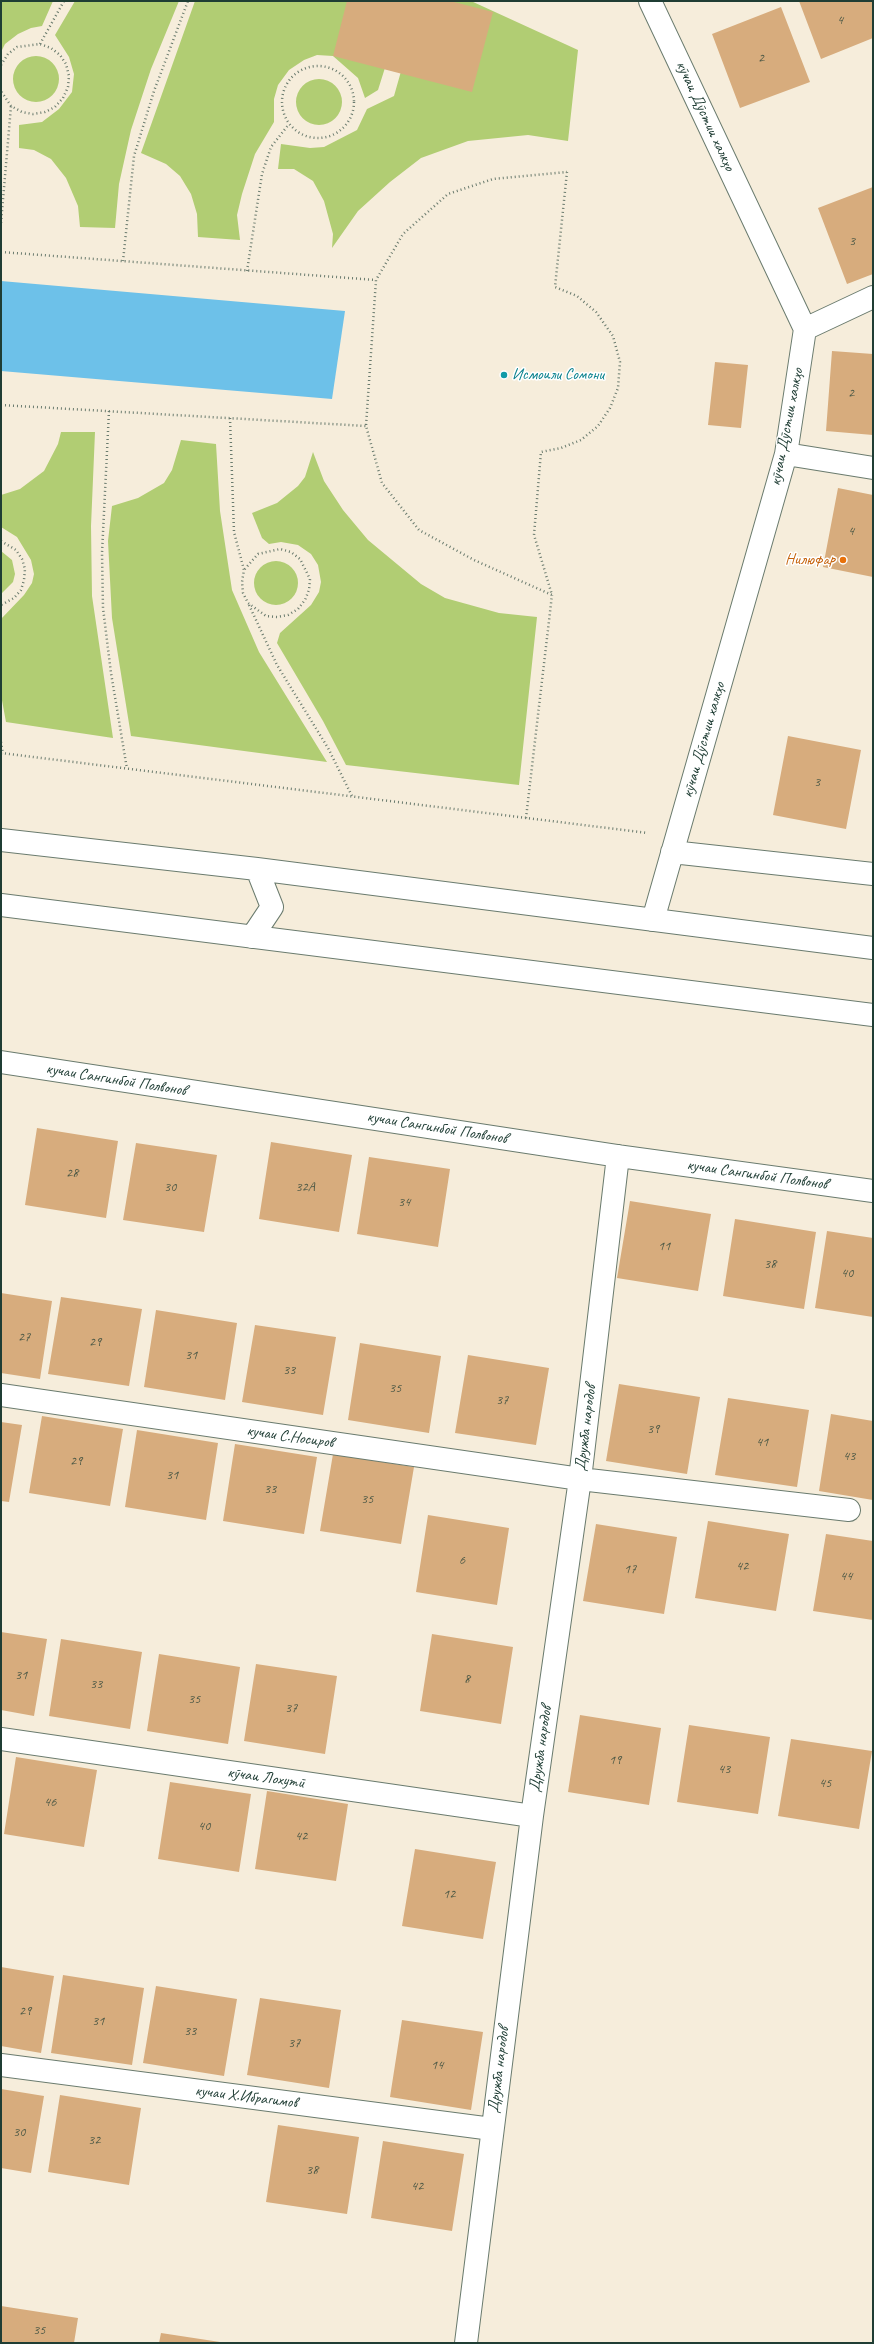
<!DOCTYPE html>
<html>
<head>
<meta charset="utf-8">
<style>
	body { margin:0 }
	#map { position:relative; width:874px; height:2344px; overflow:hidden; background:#f6eddb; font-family:Caveat,sans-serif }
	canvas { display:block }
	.frame { position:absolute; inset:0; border:2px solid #1f3d34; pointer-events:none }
</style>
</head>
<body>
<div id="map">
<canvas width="874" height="2344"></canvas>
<div class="frame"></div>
</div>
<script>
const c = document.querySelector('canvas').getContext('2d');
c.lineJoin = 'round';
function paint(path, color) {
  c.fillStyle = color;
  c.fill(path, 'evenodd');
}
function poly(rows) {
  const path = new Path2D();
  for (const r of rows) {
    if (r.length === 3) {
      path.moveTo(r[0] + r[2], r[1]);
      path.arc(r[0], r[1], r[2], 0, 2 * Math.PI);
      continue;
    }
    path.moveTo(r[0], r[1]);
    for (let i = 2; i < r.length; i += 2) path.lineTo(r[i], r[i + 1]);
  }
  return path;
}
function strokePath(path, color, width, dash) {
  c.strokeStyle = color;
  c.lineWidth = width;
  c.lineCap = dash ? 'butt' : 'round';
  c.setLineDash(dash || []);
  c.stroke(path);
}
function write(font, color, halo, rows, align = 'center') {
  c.font = font + ' Caveat,sans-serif';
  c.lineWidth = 3;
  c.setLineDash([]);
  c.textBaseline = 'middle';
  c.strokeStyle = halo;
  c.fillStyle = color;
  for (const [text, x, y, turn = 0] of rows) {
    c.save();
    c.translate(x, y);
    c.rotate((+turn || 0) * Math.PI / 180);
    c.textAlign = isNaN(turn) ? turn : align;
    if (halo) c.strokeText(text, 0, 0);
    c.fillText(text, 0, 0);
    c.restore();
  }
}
const green = poly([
	[1,1,53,1,42,26,31,28,18,34,5,44,1,52],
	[75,1,179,1,151,69,131,130,119,184,115,228,80,227,78,206,66,178,51,159,34,150,19,148,19,125,42,122,59,109,72,92,74,74,69,57,55,35],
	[195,1,406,1,378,90,365,98,358,78,333,56,317,55,304,60,289,70,278,85,274,99,274,122,255,154,242,194,237,215,240,240,198,237,197,214,191,194,180,176,166,164,141,153],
	[421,1,471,1,578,50,568,141,528,135,468,141,421,158,390,182,358,211,332,248,333,234,324,201,313,181,294,169,278,169,281,144,310,148,324,147,357,130,367,109,394,96],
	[36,79,23],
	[319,102,23],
	[61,432,95,432,91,526,92,596,113,738,6,722,1,695,1,619,24,595,32,583,34,574,31,560,17,537,1,527,1,495,20,489,44,471,58,444],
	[181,440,216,444,220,511,232,590,259,652,327,762,131,736,112,618,108,541,112,506,138,498,164,483,172,470],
	[313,452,324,481,343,510,368,540,421,584,445,598,499,613,537,617,519,785,346,765,323,721,277,643,280,633,311,605,319,592,321,582,318,565,311,554,298,545,281,542,269,544,262,538,252,513,277,503,298,486,305,477],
	[1,551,12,560,15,574,13,582,1,594],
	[276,583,22]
]);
const water = poly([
	[1,281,345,311,332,399,1,371]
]);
const building = poly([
	[347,1,450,1,493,12,472,92,333,56],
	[799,1,873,1,873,38,821,59],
	[781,7,810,82,740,108,712,34],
	[873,187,873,274,847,284,818,208],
	[832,351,873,354,873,435,826,431],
	[715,362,748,365,741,428,708,425],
	[838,488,873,495,873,577,823,567],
	[788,736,861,750,846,829,773,815],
	[37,1128,118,1141,106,1218,25,1205],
	[271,1142,352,1155,339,1232,259,1219],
	[136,1143,217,1155,204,1232,123,1220],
	[369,1157,450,1169,438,1247,357,1234],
	[630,1201,711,1214,698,1291,617,1278],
	[735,1219,816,1232,804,1309,723,1296],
	[827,1231,873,1238,873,1317,815,1308],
	[1,1293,52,1301,40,1379,1,1373],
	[61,1297,142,1309,129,1386,48,1374],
	[156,1310,237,1323,225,1400,144,1387],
	[255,1325,336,1337,323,1415,242,1402],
	[360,1343,441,1356,429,1433,348,1420],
	[468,1355,549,1368,536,1445,455,1433],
	[619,1384,700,1397,687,1474,606,1461],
	[728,1398,809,1410,797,1487,715,1475],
	[831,1414,873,1421,873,1500,819,1491],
	[42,1416,123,1429,110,1506,29,1493],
	[1,1422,22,1425,9,1502,1,1501],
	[137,1430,218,1443,206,1520,125,1507],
	[235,1444,317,1457,304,1534,223,1521],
	[333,1454,414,1467,401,1544,320,1531],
	[428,1515,509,1528,497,1605,416,1592],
	[708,1521,789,1534,776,1611,695,1598],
	[596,1524,677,1537,664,1614,583,1601],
	[826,1534,873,1541,873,1620,813,1611],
	[1,1632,47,1639,34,1716,1,1710],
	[432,1634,513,1647,501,1724,420,1711],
	[61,1639,142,1652,130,1729,49,1716],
	[159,1654,240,1667,228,1744,147,1731],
	[256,1664,337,1676,325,1754,244,1741],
	[580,1715,661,1728,649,1805,568,1792],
	[689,1725,770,1737,758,1814,677,1802],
	[791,1739,872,1751,859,1829,778,1816],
	[16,1757,97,1770,84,1847,4,1834],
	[170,1782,251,1794,239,1872,158,1859],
	[267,1791,348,1804,336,1881,255,1869],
	[415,1849,496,1862,483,1939,402,1926],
	[1,1967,54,1976,41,2053,1,2046],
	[63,1975,144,1988,132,2065,51,2053],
	[156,1986,237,1999,224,2076,143,2063],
	[260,1998,341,2010,329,2088,247,2075],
	[402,2020,483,2032,471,2110,390,2097],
	[1,2089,44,2096,31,2173,1,2168],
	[60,2095,141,2108,129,2185,48,2172],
	[278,2125,359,2137,347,2214,266,2202],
	[383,2141,464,2154,452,2231,371,2218],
	[1,2306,78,2318,74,2343,1,2343],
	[161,2333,220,2342,220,2343,159,2343]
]);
const path = poly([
	[40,44,64,1],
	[1,65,8,54,17,47,40,44,51,48,60,55,66,64,69,76,68,87,63,98,55,107,45,112,33,114,22,112,11,106,1,91],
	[318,102,36],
	[567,172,555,287,577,296,596,312,613,336,620,362,618,388,610,408,598,426,581,440,561,448,541,452,534,535,552,595,474,560,419,530,382,483,366,426,376,280,403,234,448,194,493,179,567,172],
	[1,223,11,106],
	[1,252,376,280],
	[123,261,134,156,154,91,188,1],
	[247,271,262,174,271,147,289,124],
	[1,405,366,426],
	[109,411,102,553,103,608,111,673,127,769],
	[230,418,234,532,244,570,242,582,243,593,248,603,266,616,277,617,288,615,298,609,305,600,309,590,310,579,300,559,291,552,280,549,258,554,244,570],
	[1,541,16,550,22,559,25,569,24,580,21,590,14,598,1,605],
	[249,605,277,665,328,748,352,796],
	[1,742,3,754],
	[1,753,648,833],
	[526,818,552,595]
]);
const minor = poly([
	[650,1,805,329,786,454,653,920],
	[805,329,873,297],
	[786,454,873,468],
	[672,852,873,874],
	[1,1062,618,1156,873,1191],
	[1,1395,580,1479,849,1510],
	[1,1739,532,1816],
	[1,2065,492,2129],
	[466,2343,532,1816,580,1479,618,1156]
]);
const primary = poly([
	[1,840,257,869,873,948],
	[1,905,873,1015],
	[252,937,272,907,257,869]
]);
const markers = [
	[504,375,4,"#0f9aa8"],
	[843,560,4,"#e8710a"]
];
const numberNames = [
	["4",840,20],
	["2",761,58],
	["3",852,241],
	["2",851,393],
	["4",851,531],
	["3",817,782],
	["28",72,1173],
	["30",170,1187],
	["32А",305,1187],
	["34",404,1202],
	["11",664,1246],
	["38",770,1264],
	["40",847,1273],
	["27",24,1337],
	["29",95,1342],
	["31",191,1355],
	["33",289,1370],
	["35",395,1388],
	["37",502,1400],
	["39",653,1429],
	["41",762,1442],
	["43",849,1456],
	["29",76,1461],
	["31",172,1475],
	["33",270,1489],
	["35",367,1499],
	["6",462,1560],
	["42",742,1566],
	["17",630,1569],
	["44",846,1576],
	["31",21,1675],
	["8",467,1679],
	["33",96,1684],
	["35",194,1699],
	["37",291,1708],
	["19",615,1760],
	["43",724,1769],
	["45",825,1783],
	["46",50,1802],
	["40",204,1826],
	["42",301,1836],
	["12",449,1894],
	["29",25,2011],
	["31",98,2021],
	["33",190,2031],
	["37",294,2043],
	["14",437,2065],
	["30",19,2132],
	["32",94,2140],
	["38",312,2170],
	["42",417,2186],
	["35",39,2330]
];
const streetNames = [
	["кӯчаи Дӯстии халкҳо",705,116,65],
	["кӯчаи Дӯстии халкҳо",787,427,-79],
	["кӯчаи Дӯстии халкҳо",704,740,-74],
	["кучаи Сангинбой Полвонов",116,1080,9],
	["кучаи Сангинбой Полвонов",437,1128,9],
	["кучаи Сангинбой Полвонов",757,1175,8],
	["Дружба народов",586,1428,-83],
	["кучаи С.Носиров",290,1437,8],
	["Дружба народов",541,1749,-82],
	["кӯчаи Лохутӣ",266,1778,8],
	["Дружба народов",499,2070,-83],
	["кучаи Х.Ибрагимов",246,2097,7]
];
const cultureNames = [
	["Исмоили Сомони",512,375]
];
const foodNames = [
	["Нилюфар",835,560]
];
paint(green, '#b1cd73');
paint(water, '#6dc1e9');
paint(building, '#d7ac7d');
strokePath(minor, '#6a7b6e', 24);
strokePath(primary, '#6a7b6e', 24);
strokePath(path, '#6a7b6e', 2.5, [1, 3]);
strokePath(minor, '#fff', 22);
strokePath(primary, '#fff', 22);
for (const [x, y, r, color] of markers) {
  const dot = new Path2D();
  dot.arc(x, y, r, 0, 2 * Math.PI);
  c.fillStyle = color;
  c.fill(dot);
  strokePath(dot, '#fff', 1.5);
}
write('14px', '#4d5946', null, numberNames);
write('16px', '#1f3d34', '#fff', streetNames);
write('16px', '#0d838f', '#fff', cultureNames, 'left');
write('16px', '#c56008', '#fff', foodNames, 'right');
</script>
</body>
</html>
